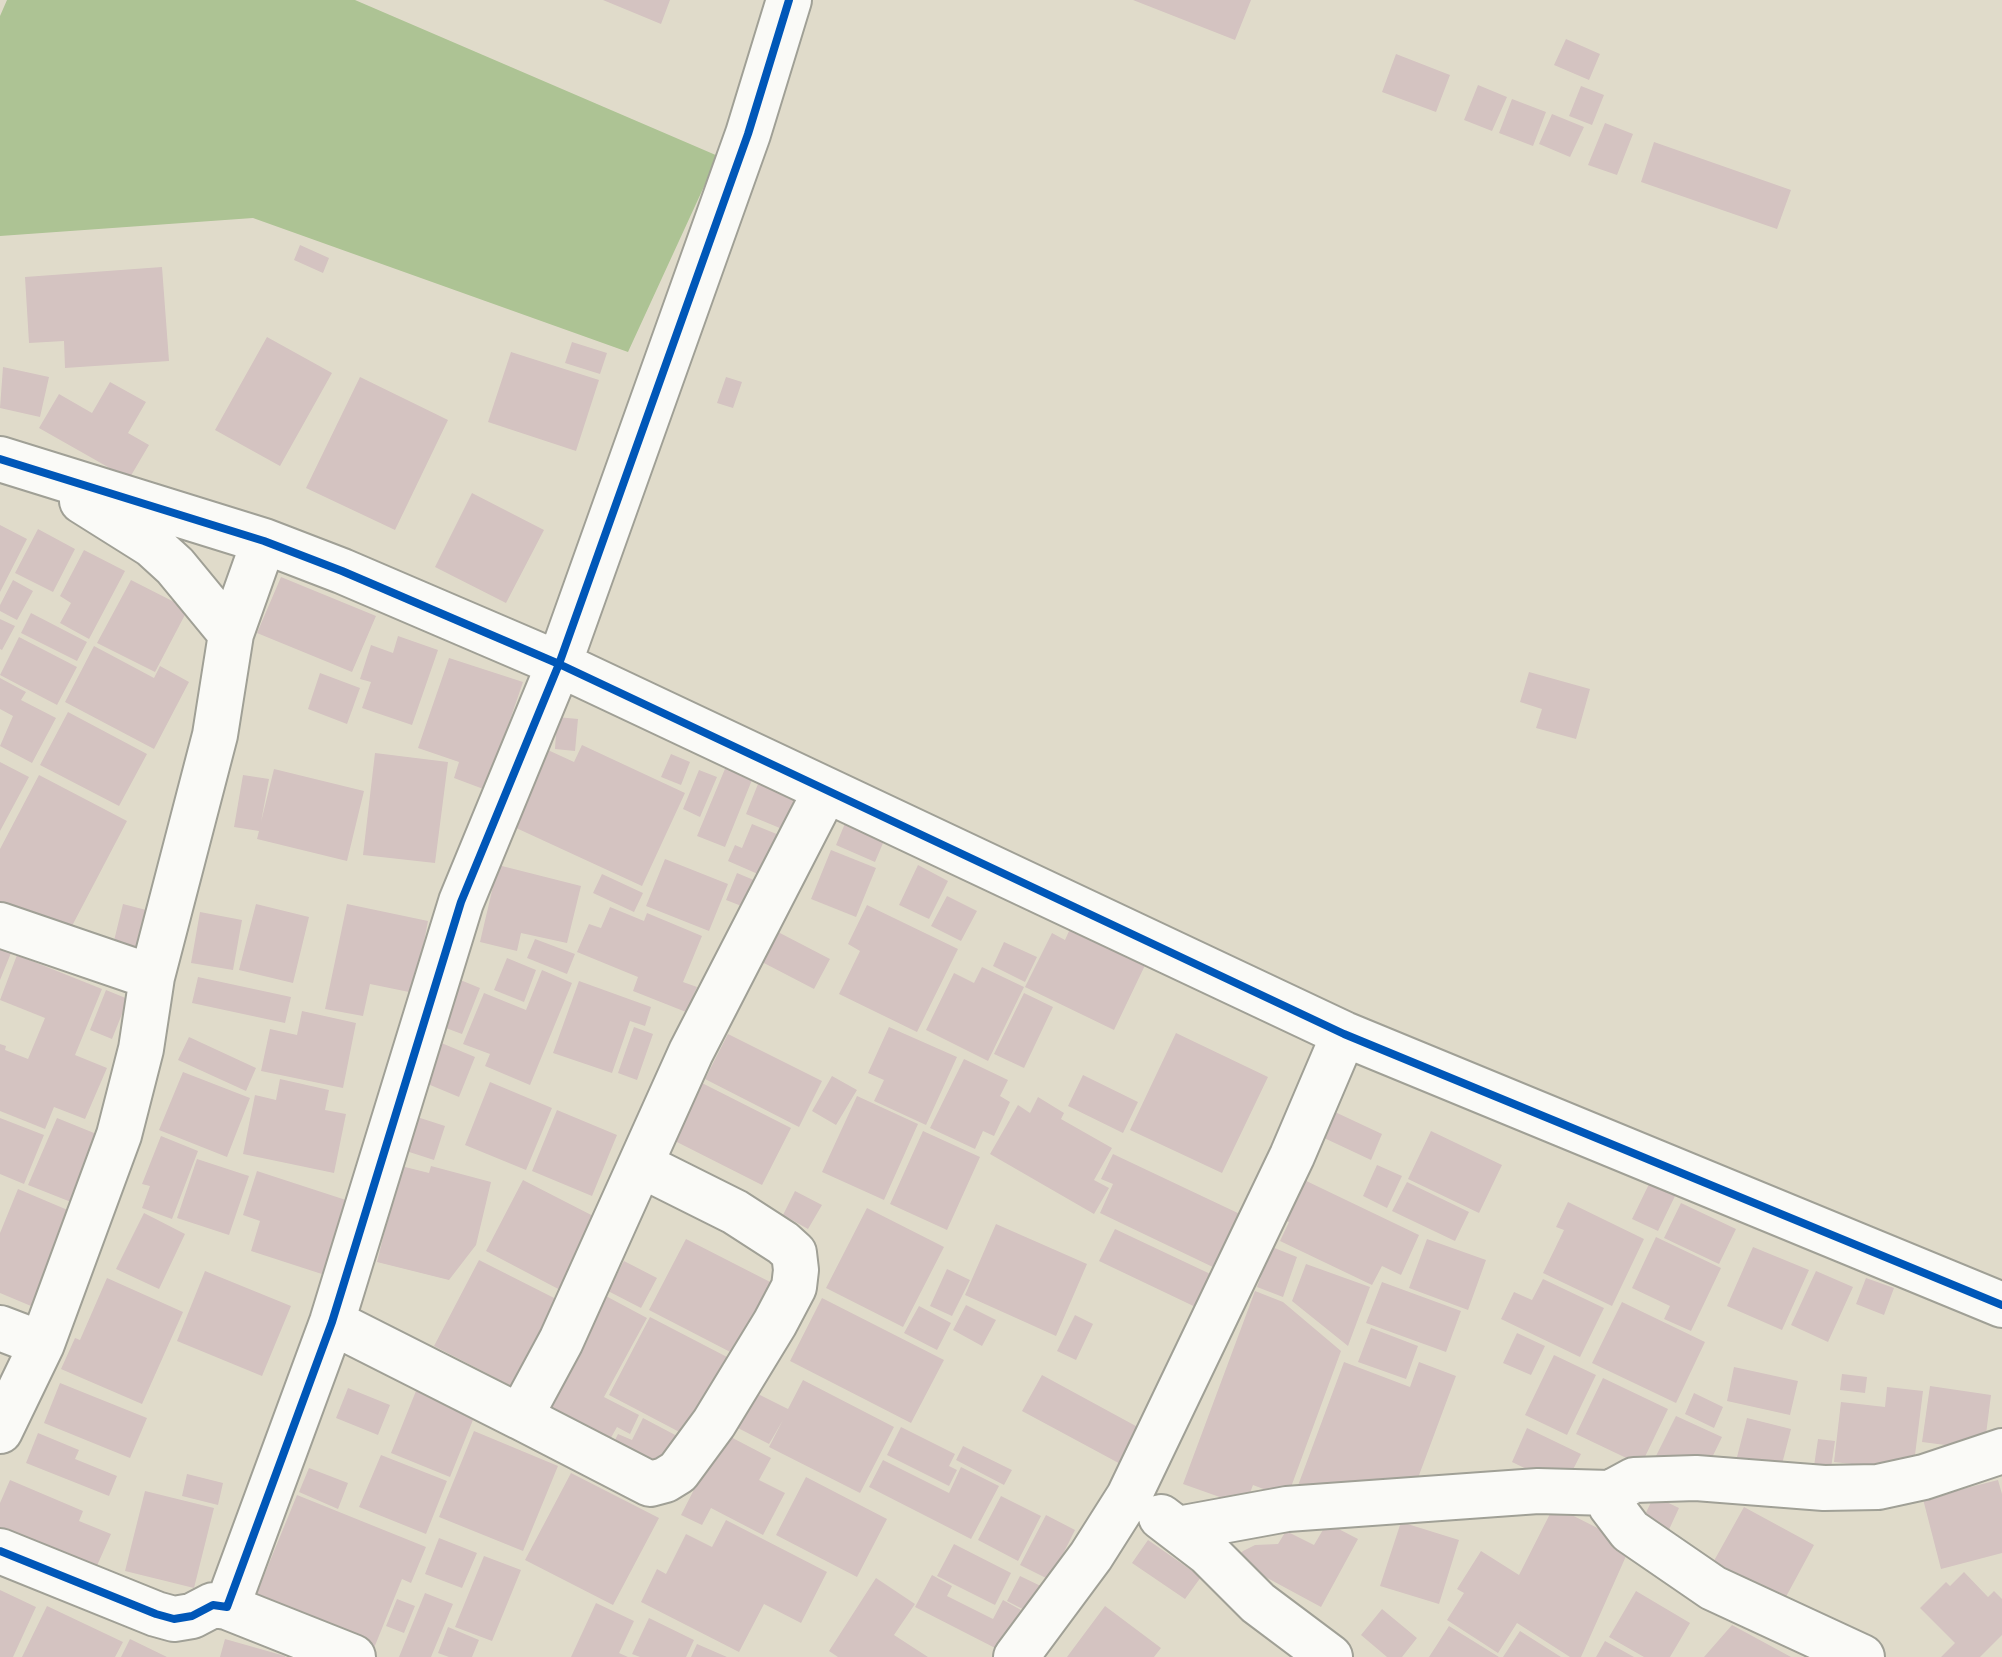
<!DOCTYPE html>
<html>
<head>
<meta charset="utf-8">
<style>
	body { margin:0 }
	canvas { display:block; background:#e0dbca }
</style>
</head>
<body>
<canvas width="2002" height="1657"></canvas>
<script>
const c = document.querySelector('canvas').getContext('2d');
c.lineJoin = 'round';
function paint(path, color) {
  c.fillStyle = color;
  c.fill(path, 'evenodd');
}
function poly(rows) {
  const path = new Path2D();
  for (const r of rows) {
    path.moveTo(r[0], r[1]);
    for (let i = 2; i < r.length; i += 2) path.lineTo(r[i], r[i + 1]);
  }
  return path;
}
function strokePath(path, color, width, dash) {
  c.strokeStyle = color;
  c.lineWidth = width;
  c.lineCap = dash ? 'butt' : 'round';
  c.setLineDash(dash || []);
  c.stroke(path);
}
const forest = poly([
	[7,0,355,0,718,156,628,352,253,218,0,236,0,16]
]);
const building = poly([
	[603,0,670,0,661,24],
	[1133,0,1251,0,1235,40],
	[1566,39,1600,54,1589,80,1554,65],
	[1396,54,1450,75,1436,112,1382,92],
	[1478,85,1507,97,1492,131,1464,120],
	[1581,86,1604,95,1592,125,1569,116],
	[1512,99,1546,112,1533,146,1499,133],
	[1552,114,1584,127,1570,157,1539,144],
	[1605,123,1633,134,1617,175,1588,165],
	[1654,142,1791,190,1777,229,1641,182],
	[300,245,329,258,323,273,294,260],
	[162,267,169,361,65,368,64,341,29,343,25,277],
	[267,337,332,373,280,466,215,430],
	[572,342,607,353,600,374,565,363],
	[511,352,599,380,576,451,488,422],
	[3,367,49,377,40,417,0,408],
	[360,377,448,420,395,530,306,488],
	[726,377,742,382,733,408,717,403],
	[110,382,146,402,128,433,149,445,129,479,39,428,59,394,92,413],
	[472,493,544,530,506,603,435,567],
	[0,525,27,539,0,592],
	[38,529,75,549,53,592,15,573],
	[84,550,125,571,89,639,60,623,71,603,60,596],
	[281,577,376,616,352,672,257,633],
	[13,580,33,591,17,620,0,611,0,605],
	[131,580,188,609,155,672,97,643],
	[31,613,87,642,77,661,21,633],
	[0,619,15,626,2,650,0,649],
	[398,636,438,650,412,725,362,708,371,682,360,679,371,645,393,653],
	[19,637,77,667,57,705,0,675],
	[94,646,154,678,160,666,189,682,154,749,65,702],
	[449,658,523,682,486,790,454,778,459,762,418,748],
	[1529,672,1590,689,1576,739,1536,728,1542,709,1520,702],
	[320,673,360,688,347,724,308,709],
	[0,678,26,692,21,700,56,718,32,763,0,746,13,716,0,709],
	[68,712,147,754,119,806,40,765],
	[557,717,578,719,575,751,555,749],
	[537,745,574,762,582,745,685,793,642,886,501,821],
	[375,753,448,762,435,863,363,855],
	[671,754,690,762,681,785,661,777],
	[0,762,29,777,0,831],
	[727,764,754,775,725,847,697,836],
	[274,769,364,791,347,861,257,839,259,831,234,827,243,775,269,779,261,822],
	[699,770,717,777,700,817,683,809],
	[39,775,127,821,62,945,0,912,0,849],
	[758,784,799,800,787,831,746,814],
	[846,821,886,836,875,862,836,845],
	[752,824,784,837,767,878,728,861,735,845,742,848],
	[831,850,876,868,856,917,811,899],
	[665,859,728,884,709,931,646,906],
	[498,865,581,886,567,943,521,933,517,951,480,942],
	[918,865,948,881,929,919,899,905],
	[737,873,768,886,757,912,726,900],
	[602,874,643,893,634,912,593,893],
	[947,896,977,911,961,941,931,926],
	[123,904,150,911,138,960,111,953],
	[256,904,309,917,293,983,239,970],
	[347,904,428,921,414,993,370,984,363,1016,325,1009],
	[867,905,958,949,917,1032,839,994,860,951,848,944],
	[610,907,644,921,647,913,702,936,683,982,697,987,686,1012,633,991,638,977,577,952,589,924,601,928],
	[200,912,242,920,233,970,191,963],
	[1074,920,1149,957,1114,1030,1025,987,1052,933,1065,940],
	[778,932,830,959,814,989,762,962],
	[535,939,575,954,567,974,527,958],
	[1004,942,1037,957,1025,982,993,966],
	[0,949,11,953,0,980],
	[17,955,102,989,75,1055,107,1068,85,1119,54,1107,45,1129,0,1111,0,1044,6,1046,5,1050,28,1059,45,1018,0,1000],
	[507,958,536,970,524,1002,494,990],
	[982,967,1024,987,988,1061,926,1030,954,973,974,983],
	[542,970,572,983,530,1085,485,1066,490,1054,463,1044,484,993,526,1010],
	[198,977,291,997,285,1023,192,1003],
	[453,977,480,988,462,1034,435,1024],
	[579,981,651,1007,645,1026,630,1021,612,1073,553,1053],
	[106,990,128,999,112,1039,90,1030],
	[1024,993,1053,1007,1024,1068,994,1054],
	[302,1011,356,1023,343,1088,261,1071,270,1029,297,1035],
	[634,1027,653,1034,637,1080,618,1073],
	[889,1027,957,1057,926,1125,874,1101,884,1080,868,1073],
	[1176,1033,1268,1077,1222,1173,1130,1130],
	[728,1034,822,1081,799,1127,705,1079],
	[189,1037,256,1068,246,1091,178,1060],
	[439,1042,475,1057,459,1097,423,1082],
	[964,1059,1008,1080,1000,1096,1010,1102,994,1136,983,1131,975,1149,930,1128],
	[183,1072,250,1098,227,1157,159,1130],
	[1083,1075,1138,1102,1123,1133,1068,1106],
	[832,1076,857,1090,836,1125,812,1111],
	[280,1079,329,1090,325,1110,346,1114,334,1173,243,1154,255,1095,276,1100],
	[490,1082,552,1108,526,1170,465,1145],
	[700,1082,791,1128,762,1185,671,1139],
	[857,1096,918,1124,884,1200,822,1172],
	[1038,1097,1064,1113,1061,1119,1112,1148,1094,1180,1109,1188,1094,1214,990,1154,1018,1105,1030,1113],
	[557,1110,617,1135,592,1196,532,1171],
	[1335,1112,1382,1134,1371,1160,1322,1137],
	[411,1115,445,1126,434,1160,400,1149],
	[0,1118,44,1135,24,1184,0,1174],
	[57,1118,99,1135,71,1202,28,1185],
	[923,1131,980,1157,947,1230,890,1204],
	[1431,1131,1502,1165,1479,1213,1408,1179],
	[161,1136,198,1151,172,1219,142,1208,150,1186,142,1184],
	[1113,1154,1242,1215,1217,1269,1100,1213,1113,1184,1101,1179],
	[197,1159,249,1176,229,1235,177,1218],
	[1377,1165,1402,1176,1387,1208,1363,1196],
	[401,1166,429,1173,431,1166,491,1182,476,1245,449,1280,377,1262],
	[257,1171,352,1202,328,1276,251,1251,260,1221,243,1215],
	[1298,1177,1419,1235,1401,1275,1382,1266,1372,1285,1280,1241,1289,1222,1278,1218],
	[523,1180,601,1220,564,1292,486,1251],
	[1407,1182,1469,1212,1455,1241,1392,1211],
	[1650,1182,1676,1194,1658,1231,1632,1219],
	[18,1189,70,1211,31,1306,0,1293,0,1233],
	[795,1191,822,1205,808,1229,783,1215],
	[1568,1202,1644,1239,1612,1306,1543,1273,1564,1230,1556,1227],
	[1681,1203,1736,1229,1719,1264,1664,1238],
	[867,1208,944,1247,903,1327,826,1288],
	[144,1213,185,1234,159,1289,116,1269],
	[996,1224,1087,1264,1056,1336,965,1295],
	[1115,1229,1221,1279,1206,1312,1099,1261],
	[1656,1237,1721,1268,1691,1331,1664,1319,1670,1306,1632,1288],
	[686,1239,776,1285,738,1356,649,1310],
	[1427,1239,1486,1260,1468,1310,1409,1288],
	[1272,1247,1297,1257,1283,1297,1257,1287],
	[1753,1247,1809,1270,1782,1330,1727,1306],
	[479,1260,562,1302,517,1389,434,1346],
	[624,1261,657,1278,641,1308,608,1291],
	[1306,1264,1370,1287,1348,1346,1292,1301],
	[947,1269,970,1280,952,1316,930,1306],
	[205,1271,291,1306,262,1376,177,1341],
	[1816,1271,1853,1287,1828,1342,1791,1325],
	[107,1278,183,1312,142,1404,61,1369,75,1338,80,1340],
	[1866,1278,1894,1288,1884,1315,1856,1304],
	[1543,1279,1604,1308,1580,1357,1501,1319,1514,1292,1532,1300],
	[1382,1282,1461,1311,1446,1352,1366,1323],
	[1255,1291,1283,1302,1341,1351,1287,1498,1253,1485,1245,1506,1183,1484],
	[604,1295,647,1318,604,1397,639,1415,630,1434,617,1427,608,1443,544,1410],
	[822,1298,944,1360,911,1423,790,1361],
	[1622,1302,1705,1342,1676,1403,1592,1363],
	[966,1305,996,1320,982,1346,953,1330],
	[919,1306,951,1323,937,1350,904,1333],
	[1075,1315,1093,1324,1076,1360,1057,1351],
	[650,1317,727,1357,687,1436,609,1395],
	[1371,1328,1418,1346,1406,1379,1358,1362],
	[1517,1333,1545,1346,1531,1375,1503,1363],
	[1554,1355,1596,1375,1567,1435,1525,1415],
	[1344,1362,1410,1387,1419,1362,1456,1376,1415,1486,1293,1499],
	[1734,1367,1798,1381,1790,1415,1727,1401],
	[1842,1374,1867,1377,1865,1393,1840,1390],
	[1042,1375,1145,1431,1126,1467,1022,1411],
	[1603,1378,1668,1409,1641,1465,1576,1434],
	[803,1380,894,1427,860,1493,769,1447,783,1420,769,1444,738,1428,756,1393,788,1409],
	[60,1383,147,1418,130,1458,44,1423],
	[1930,1386,1991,1395,1984,1450,1922,1442],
	[1887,1387,1923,1391,1913,1471,1834,1462,1841,1402,1885,1407],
	[348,1388,390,1405,378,1435,336,1418],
	[416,1391,475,1415,450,1477,391,1453],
	[1694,1393,1723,1407,1714,1428,1685,1414],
	[1676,1416,1722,1437,1706,1470,1654,1460],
	[643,1418,679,1437,659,1475,610,1450,618,1434,632,1440],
	[1747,1418,1791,1429,1781,1468,1737,1457],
	[901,1427,955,1454,949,1466,957,1470,949,1486,887,1455],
	[1527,1428,1581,1454,1564,1487,1512,1462],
	[474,1431,558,1466,523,1551,439,1517],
	[38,1433,79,1450,75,1459,117,1476,109,1496,26,1463],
	[723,1433,771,1458,759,1480,785,1493,763,1535,711,1508,702,1525,681,1515],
	[1818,1439,1835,1441,1831,1468,1814,1466],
	[963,1446,1012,1470,1004,1485,956,1460],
	[381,1455,447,1481,426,1534,359,1507],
	[883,1460,949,1493,961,1467,999,1486,971,1539,869,1487],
	[309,1468,348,1483,338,1509,299,1492],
	[571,1473,659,1518,613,1605,525,1560],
	[187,1474,223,1483,218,1505,182,1496],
	[806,1477,887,1519,857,1577,776,1535],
	[10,1480,83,1511,79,1521,111,1534,92,1577,0,1538,0,1503],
	[1998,1480,2002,1494,2002,1553,1941,1569,1923,1499],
	[145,1491,214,1508,194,1588,125,1571],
	[297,1495,426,1547,411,1583,402,1579,372,1653,252,1605],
	[1001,1496,1041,1516,1018,1561,978,1540],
	[1654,1496,1679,1508,1666,1536,1641,1523],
	[1554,1506,1631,1545,1581,1657,1570,1657,1517,1623,1498,1653,1447,1620,1464,1593,1457,1589,1481,1551,1519,1575],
	[1744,1507,1814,1545,1781,1606,1710,1568],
	[1046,1515,1075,1530,1050,1580,1020,1565],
	[726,1520,827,1572,801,1623,764,1604,739,1652,641,1602,657,1569,666,1574,686,1534,712,1547],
	[1401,1522,1459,1540,1439,1604,1380,1586],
	[1327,1523,1358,1539,1321,1607,1234,1560,1243,1551,1255,1545,1278,1544,1286,1531,1314,1545],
	[439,1538,477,1553,462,1588,425,1574],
	[1148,1540,1201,1577,1185,1599,1132,1563],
	[954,1544,1011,1573,995,1605,937,1576],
	[484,1556,521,1570,492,1641,455,1627],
	[1964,1572,1988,1597,1994,1591,2002,1599,2002,1635,1980,1657,1941,1657,1955,1643,1920,1608,1946,1582,1950,1586],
	[932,1575,952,1586,947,1596,993,1619,1003,1600,1021,1610,1001,1651,915,1607],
	[1020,1576,1049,1590,1036,1616,1007,1601],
	[876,1578,915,1604,894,1635,928,1657,838,1657,829,1651],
	[0,1590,36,1607,13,1657,0,1657],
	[1636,1591,1690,1623,1670,1657,1644,1657,1609,1637],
	[425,1593,453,1604,431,1657,399,1657],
	[397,1599,415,1606,404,1633,386,1626],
	[596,1603,634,1621,619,1653,628,1657,571,1657],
	[47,1606,123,1642,115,1657,22,1657],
	[1105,1606,1161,1648,1154,1657,1067,1657],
	[1382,1609,1417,1638,1402,1657,1387,1657,1361,1635],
	[649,1618,694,1640,686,1657,640,1657,632,1654],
	[1732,1625,1791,1657,1704,1657],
	[1449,1626,1499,1657,1429,1657],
	[448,1627,479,1640,472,1657,449,1657,438,1653],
	[1520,1631,1561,1657,1503,1657],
	[130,1639,167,1657,121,1657],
	[225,1639,285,1656,285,1657,220,1657],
	[1605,1641,1634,1657,1596,1657],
	[697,1644,727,1657,691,1657]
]);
const street = poly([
	[0,459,264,541,342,571,559,664,1344,1034,2002,1305],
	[82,501,152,545,175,566,231,634],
	[0,925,152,977],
	[332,1322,520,1417,561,1341,691,1052,826,790],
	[0,1328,42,1344],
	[520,1417,650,1484,665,1480,678,1472,714,1423,775,1323,794,1287,796,1270,794,1253,783,1243,735,1212,641,1165],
	[0,1431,42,1344,119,1135,141,1049,152,977,215,735,231,634,264,541],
	[1610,1493,1634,1480,1696,1478,1824,1488,1878,1487,1924,1477,2002,1451],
	[1161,1517,1208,1553,1258,1603,1330,1657],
	[1178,1529,1287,1509,1538,1491,1610,1493,1611,1506,1630,1531,1713,1588,1862,1657],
	[0,1551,156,1614,174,1619,192,1616,213,1605,227,1607,332,1322,461,902,559,664,748,134,789,0],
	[227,1607,353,1657],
	[1016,1657,1091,1556,1129,1496,1292,1156,1344,1034]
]);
const cycleway = poly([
	[0,459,264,541,342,571,559,664,1344,1034,2002,1305],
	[0,1551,156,1614,174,1619,192,1616,213,1605,227,1607,332,1322,461,902,559,664,748,134,789,0]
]);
paint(forest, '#adc394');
paint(building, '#d4c3c1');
strokePath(street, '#a0a096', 48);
strokePath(street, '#fafaf7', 44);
strokePath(cycleway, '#0057b8', 8);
</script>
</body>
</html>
